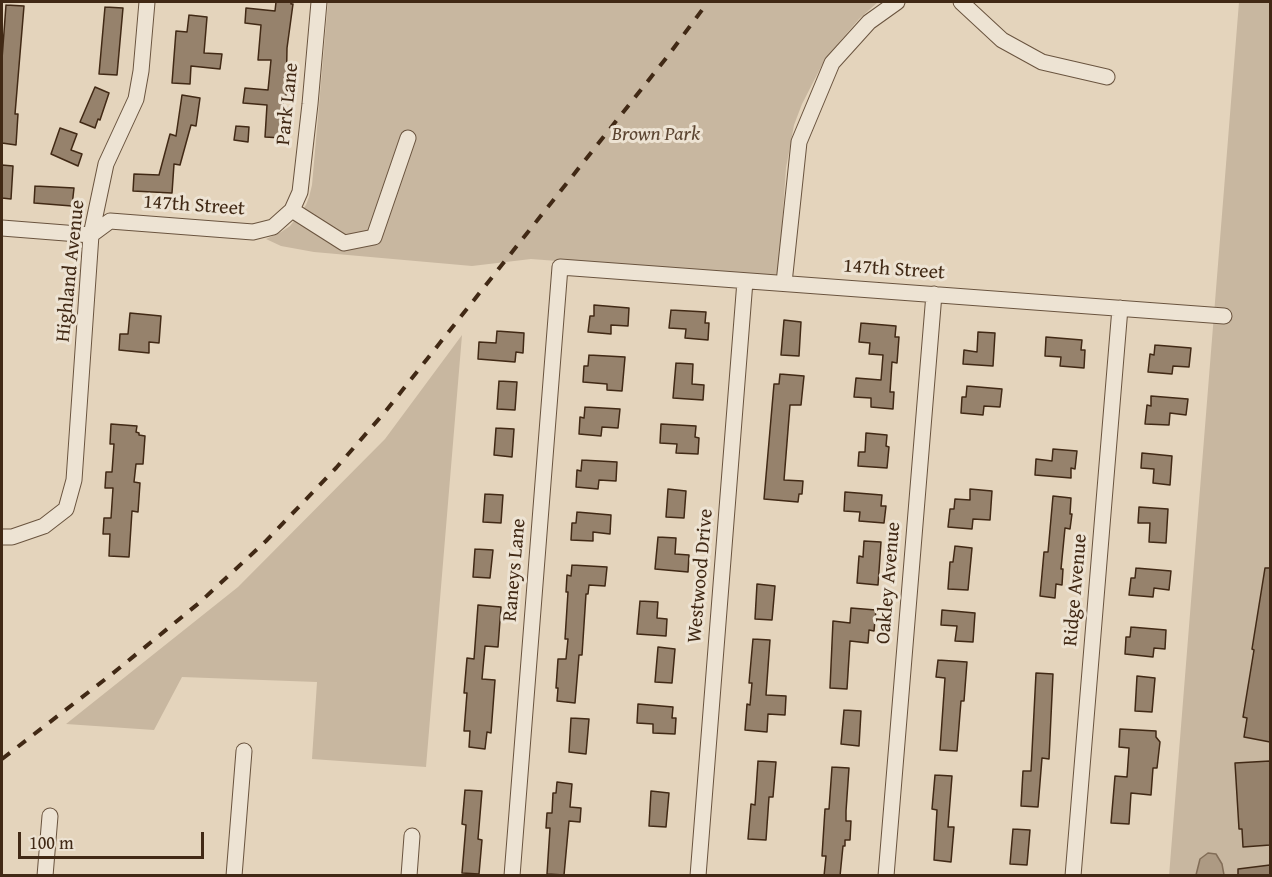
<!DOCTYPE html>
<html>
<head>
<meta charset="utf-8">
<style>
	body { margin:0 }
	#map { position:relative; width:1272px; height:877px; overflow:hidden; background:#e4d4bc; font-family:"Gentium Book Plus",serif }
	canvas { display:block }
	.frame { position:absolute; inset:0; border:3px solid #412915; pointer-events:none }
	.scale { position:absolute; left:18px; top:832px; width:186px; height:27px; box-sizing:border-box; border:3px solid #412915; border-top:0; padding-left:8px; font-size:18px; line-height:21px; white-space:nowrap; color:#412915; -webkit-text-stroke:4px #ede3d3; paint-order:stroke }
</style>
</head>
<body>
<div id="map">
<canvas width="1272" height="877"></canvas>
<div class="frame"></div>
<div class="scale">100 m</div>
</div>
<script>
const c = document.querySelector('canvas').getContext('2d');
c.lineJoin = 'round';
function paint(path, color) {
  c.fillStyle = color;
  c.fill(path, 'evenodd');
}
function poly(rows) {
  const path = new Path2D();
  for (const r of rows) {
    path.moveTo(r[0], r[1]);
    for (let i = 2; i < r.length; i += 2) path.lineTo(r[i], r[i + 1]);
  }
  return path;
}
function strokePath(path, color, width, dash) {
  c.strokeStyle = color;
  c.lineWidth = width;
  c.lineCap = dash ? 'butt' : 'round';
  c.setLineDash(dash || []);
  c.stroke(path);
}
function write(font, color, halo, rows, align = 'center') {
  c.font = font + ' "Gentium Book Plus",serif';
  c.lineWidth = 6;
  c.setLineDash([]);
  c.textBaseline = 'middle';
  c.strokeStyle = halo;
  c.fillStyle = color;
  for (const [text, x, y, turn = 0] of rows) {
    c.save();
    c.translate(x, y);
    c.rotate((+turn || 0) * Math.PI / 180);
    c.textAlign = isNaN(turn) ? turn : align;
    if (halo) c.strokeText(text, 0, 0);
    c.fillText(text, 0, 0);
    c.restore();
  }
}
const green = poly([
	[328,2,878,2,859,19,836,46,822,65,802,104,794,125,786,168,779,270,776,275,768,277,531,259,472,266,314,252,281,246,266,239,281,232,290,226,306,205,309,197,312,185],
	[1239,2,1270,2,1270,875,1169,876],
	[462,335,426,767,312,759,317,682,182,677,154,730,66,724,238,587,385,439]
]);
const water = poly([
	[1208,853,1216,854,1222,864,1224,875,1196,875,1200,859,1208,853]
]);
const building = poly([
	[276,2,291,2,291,4,293,4,287,48,286,100,283,100,281,123,284,123,282,138,265,137,267,105,243,103,245,88,268,90,271,60,258,60,261,25,245,23,246,8,275,11,276,2],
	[6,5,24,6,15,114,18,114,16,145,2,143,2,59,6,5],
	[105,7,123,8,117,75,99,74,105,7],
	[189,15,207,17,204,53,222,54,220,69,191,66,190,84,172,83,176,31,187,32,189,15],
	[95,87,109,93,100,120,98,119,95,128,80,122,95,87],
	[182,95,200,98,196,126,191,125,180,165,174,164,172,193,133,191,134,174,159,175,170,134,176,136,182,95],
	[236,126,249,127,248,142,234,140,236,126],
	[60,128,77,134,71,150,82,154,78,166,51,154,60,128],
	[2,165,13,166,11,199,2,198,2,165],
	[35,186,74,188,72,206,34,203,35,186],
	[594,305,629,308,628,326,611,325,611,334,588,332,590,316,594,316,594,305],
	[671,310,706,312,705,323,709,323,708,340,685,338,686,329,669,328,671,310],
	[130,313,161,316,159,343,149,342,149,353,119,350,120,334,128,334,130,313],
	[784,320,801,322,799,356,781,355,784,320],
	[861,323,896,326,895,337,899,337,897,363,892,362,890,392,894,392,893,409,871,407,871,398,854,397,856,378,881,380,883,355,869,354,870,343,859,342,861,323],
	[497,331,524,333,523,353,516,352,515,362,478,359,479,342,496,343,497,331],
	[978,332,995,333,993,366,963,364,964,350,977,352,978,332],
	[1046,337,1082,340,1081,350,1085,350,1084,368,1060,366,1061,357,1045,356,1046,337],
	[1155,345,1191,348,1189,367,1173,366,1172,374,1148,372,1150,354,1154,355,1155,345],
	[589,355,625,357,622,391,607,390,607,384,583,382,584,366,588,366,589,355],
	[676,363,693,364,692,384,704,385,703,400,673,398,676,363],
	[780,374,804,376,801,405,790,405,784,480,803,481,802,494,799,494,798,502,764,499,774,384,779,384,780,374],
	[499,381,517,382,515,410,497,409,499,381],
	[967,386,1002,389,1000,407,984,406,983,415,961,413,962,397,966,397,967,386],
	[1151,396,1188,399,1186,415,1170,413,1169,425,1145,424,1147,405,1151,406,1151,396],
	[585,407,620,409,618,428,602,427,601,436,579,434,580,417,584,418,585,407],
	[111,424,137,426,136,432,139,433,139,435,145,436,143,464,136,464,134,482,140,483,138,512,132,511,129,557,109,556,110,534,103,534,104,518,111,518,113,488,105,488,106,472,112,472,114,444,110,444,111,424],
	[661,424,696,426,695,437,699,438,698,454,676,453,677,444,660,443,661,424],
	[496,428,514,429,512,457,494,455,496,428],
	[866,433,887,435,886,446,889,447,887,468,858,466,859,452,865,452,866,433],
	[1053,449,1077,451,1075,469,1071,468,1071,478,1035,475,1036,459,1052,461,1053,449],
	[1142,453,1172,456,1170,485,1153,483,1154,469,1141,468,1142,453],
	[582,460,617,462,616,481,599,480,598,489,576,487,577,470,581,471,582,460],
	[668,489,686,491,684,518,666,517,668,489],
	[970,489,992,491,990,520,973,519,972,529,948,527,950,509,954,509,955,499,970,500,970,489],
	[845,492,882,495,881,506,886,506,884,523,859,521,860,512,844,511,845,492],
	[485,494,503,495,501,523,483,522,485,494],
	[1053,496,1071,498,1070,514,1072,514,1070,529,1065,528,1061,569,1063,569,1062,585,1056,584,1055,598,1040,596,1044,552,1048,552,1053,496],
	[1139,507,1168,509,1166,543,1149,542,1150,523,1138,523,1139,507],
	[577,512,611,515,610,534,593,532,593,541,571,540,572,523,576,523,577,512],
	[658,537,676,538,675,554,689,555,688,572,655,569,658,537],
	[864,541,881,542,878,585,857,583,859,556,863,557,864,541],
	[955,546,972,548,968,590,948,589,950,562,953,562,955,546],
	[475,549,493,550,490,578,473,577,475,549],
	[572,565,607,567,605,586,589,585,588,594,586,594,582,655,579,655,575,703,557,701,558,688,556,688,558,659,566,659,568,639,565,639,568,592,566,592,567,575,571,576,572,565],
	[1136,568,1171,571,1169,590,1154,588,1153,597,1129,595,1131,578,1135,578,1136,568],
	[1265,568,1270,568,1270,742,1244,737,1247,718,1243,717,1254,650,1252,649,1265,568],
	[757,584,775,586,772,620,755,619,757,584],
	[640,601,658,602,657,618,667,619,666,636,637,634,640,601],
	[478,605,501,607,498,647,485,646,482,679,495,680,491,733,487,732,485,749,469,747,470,731,464,731,467,693,464,693,467,658,474,659,478,605],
	[851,608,876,610,874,631,869,630,868,643,850,641,847,689,830,688,833,621,850,623,851,608],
	[942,610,975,613,973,642,955,641,957,626,941,625,942,610],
	[1131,627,1166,630,1165,649,1154,648,1153,657,1125,654,1126,637,1130,637,1131,627],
	[753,639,770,640,766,695,786,696,785,715,768,714,767,732,745,730,747,704,750,705,752,683,749,683,753,639],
	[658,647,675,649,672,683,655,682,658,647],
	[938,660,967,662,964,701,961,701,957,751,940,750,945,678,936,677,938,660],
	[1036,673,1053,674,1049,759,1042,758,1038,807,1021,806,1023,771,1031,771,1036,673],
	[1137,676,1155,678,1152,712,1135,711,1137,676],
	[638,704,673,707,672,718,676,718,675,734,653,733,653,724,637,723,638,704],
	[844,710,861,711,859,746,841,744,844,710],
	[571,718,589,719,586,754,569,752,571,718],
	[1120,729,1156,731,1156,737,1160,742,1157,768,1153,768,1151,795,1131,793,1129,824,1111,823,1115,776,1127,777,1129,748,1119,747,1120,729],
	[758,761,776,762,773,797,769,797,766,840,748,839,751,804,755,805,758,761],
	[1270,761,1270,845,1243,847,1242,829,1239,829,1235,763,1270,761],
	[832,767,849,768,846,811,846,821,851,821,850,840,845,840,845,846,843,846,840,876,824,876,826,856,822,856,825,809,829,809,832,767],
	[935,775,952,776,948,827,954,827,951,862,934,860,937,810,932,809,935,775],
	[557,782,572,784,570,807,581,808,580,822,569,821,564,875,547,874,550,828,546,828,547,813,552,813,553,793,556,793,557,782],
	[465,790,482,791,478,839,482,840,479,874,462,873,466,825,462,824,465,790],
	[651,791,669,793,666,827,649,826,651,791],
	[1013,829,1030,830,1027,865,1010,864,1013,829],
	[1270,865,1270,876,1238,876,1238,869,1270,865]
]);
const minor = poly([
	[961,2,1002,40,1042,62,1107,77],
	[292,210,344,243,374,237,408,138],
	[2,228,91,235,110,221,253,232,273,227,292,210,300,192,310,104,319,2],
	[784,283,799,142,832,63,869,22,897,2],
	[2,537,12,537,44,526,66,509,74,480,91,235,106,164,136,99,141,71,147,2],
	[45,876,50,816],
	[234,876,244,751],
	[409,876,412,836],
	[512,876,560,267,1224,316],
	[698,876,745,281],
	[886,876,934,294],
	[1073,876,1120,308]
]);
const rail = poly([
	[2,759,112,674,199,603,266,541,336,468,385,412,667,57,708,2]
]);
const streetNames = [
	["Park Lane",288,104,-84],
	["147th Street",194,206,4],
	["147th Street",894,270,4],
	["Highland Avenue",71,271,-84],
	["Raneys Lane",515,570,-85],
	["Westwood Drive",701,576,-85],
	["Oakley Avenue",889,583,-85],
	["Ridge Avenue",1076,590,-85]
];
const parkNames = [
	["Brown Park",656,135]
];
paint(green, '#c8b7a0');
paint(water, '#ad9a83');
strokePath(water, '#826d57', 1.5);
paint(building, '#96826c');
strokePath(building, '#412915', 1.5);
strokePath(minor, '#6a543f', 17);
strokePath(minor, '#ede3d3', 15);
strokePath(rail, '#412915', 4, [10, 10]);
write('20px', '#412915', '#ede3d3', streetNames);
write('italic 20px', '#5c4531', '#ede3d3', parkNames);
</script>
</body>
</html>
